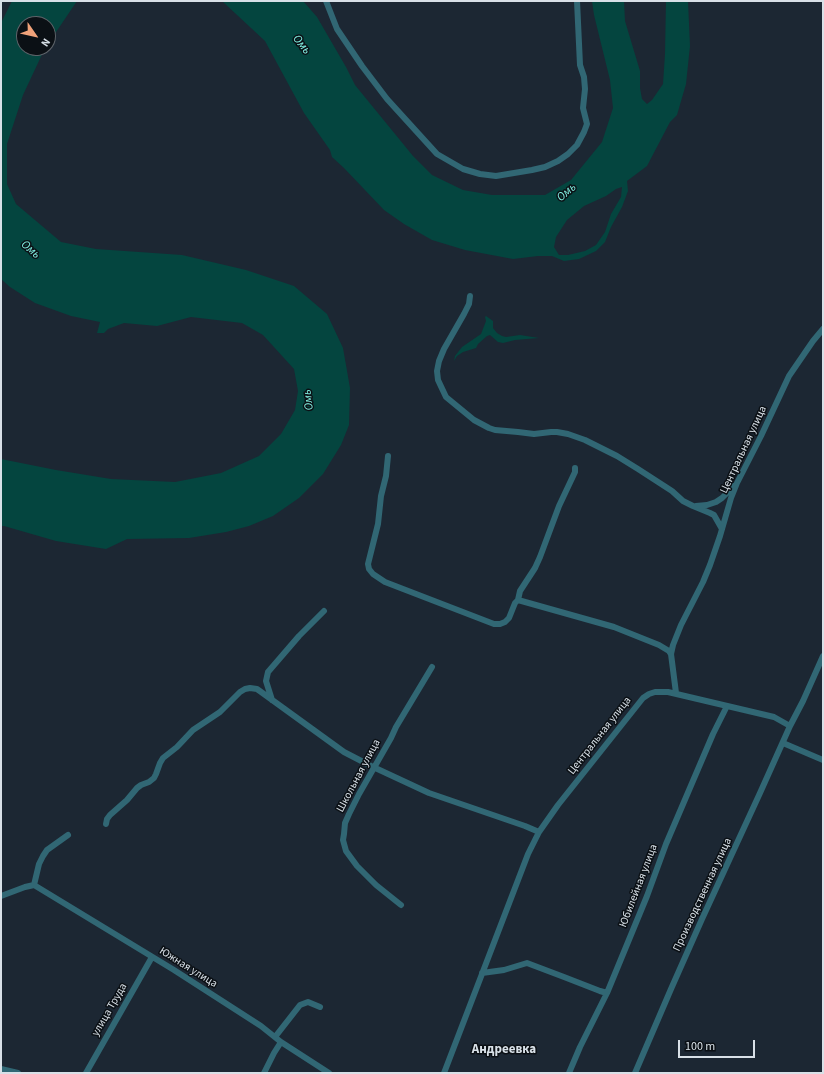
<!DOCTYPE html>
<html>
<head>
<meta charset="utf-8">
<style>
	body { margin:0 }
	#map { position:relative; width:824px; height:1074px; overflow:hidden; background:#1c2733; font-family:"Source Sans 3",sans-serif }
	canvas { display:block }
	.frame { position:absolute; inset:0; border:2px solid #d8e0e7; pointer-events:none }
	.north { position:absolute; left:16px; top:16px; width:40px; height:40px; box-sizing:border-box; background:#0b1015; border:1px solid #5d6369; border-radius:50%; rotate:124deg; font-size:11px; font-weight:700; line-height:16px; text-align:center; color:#d8e0e7 }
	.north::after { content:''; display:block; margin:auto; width:14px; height:18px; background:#f0a27a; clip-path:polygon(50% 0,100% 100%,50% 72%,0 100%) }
	.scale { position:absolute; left:678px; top:1040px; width:77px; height:18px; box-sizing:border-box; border:2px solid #d8e0e7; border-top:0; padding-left:5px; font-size:12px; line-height:14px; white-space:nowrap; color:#d8e0e7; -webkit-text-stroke:3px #0b1015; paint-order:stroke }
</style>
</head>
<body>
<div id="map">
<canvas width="824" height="1074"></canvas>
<div class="frame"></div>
<div class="north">N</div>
<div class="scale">100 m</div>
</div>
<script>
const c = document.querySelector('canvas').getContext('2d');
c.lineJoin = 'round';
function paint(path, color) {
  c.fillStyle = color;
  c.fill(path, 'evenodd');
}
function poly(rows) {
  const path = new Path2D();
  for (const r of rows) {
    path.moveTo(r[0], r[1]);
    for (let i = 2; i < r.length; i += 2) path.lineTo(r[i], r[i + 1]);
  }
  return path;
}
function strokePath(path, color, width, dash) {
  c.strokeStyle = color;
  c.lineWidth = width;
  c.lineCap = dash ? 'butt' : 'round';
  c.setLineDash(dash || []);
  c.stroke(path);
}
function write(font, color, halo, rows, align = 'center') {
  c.font = font + ' "Source Sans 3",sans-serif';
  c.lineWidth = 3;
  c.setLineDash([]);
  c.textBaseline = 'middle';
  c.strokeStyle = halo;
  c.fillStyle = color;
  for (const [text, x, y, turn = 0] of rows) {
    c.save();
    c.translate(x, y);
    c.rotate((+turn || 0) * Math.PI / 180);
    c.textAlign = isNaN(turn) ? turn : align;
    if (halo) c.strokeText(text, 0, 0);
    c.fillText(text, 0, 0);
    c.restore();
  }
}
const water = poly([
	[12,1,77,1,48,44,48,24,24,24,24,48,45,48,23,95,7,144,7,184,16,204,61,242,96,249,182,255,246,270,294,286,327,314,343,348,350,388,349,425,341,445,323,474,299,498,273,516,249,526,226,532,189,538,127,539,106,549,56,541,4,526,1,526,1,459,56,470,111,479,175,482,221,473,259,456,281,434,295,410,298,391,294,369,263,335,242,323,191,317,157,326,124,323,108,329,104,333,97,333,100,322,71,316,35,303,10,287,1,279,1,23],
	[222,1,303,1,317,17,346,67,355,85,413,156,432,175,463,190,492,195,545,195,571,180,602,142,613,108,610,80,594,15,592,1,624,1,625,21,640,71,640,88,642,99,647,104,652,100,663,84,665,54,666,1,688,1,690,46,686,84,677,115,670,122,647,166,627,181,628,191,622,207,611,227,605,242,596,251,579,259,564,261,552,256,538,256,513,259,465,250,432,240,404,224,384,210,344,168,332,157,330,150,304,113,265,41],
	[622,187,621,197,611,214,605,232,596,245,585,251,568,255,559,255,554,247,556,237,567,220,584,206,606,196,616,189],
	[486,316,493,321,493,328,497,333,502,336,506,337,520,335,539,338,515,340,503,343,498,342,490,335,487,336,478,344,476,348,463,352,457,356,454,361,455,356,462,347,481,334,486,321,485,317]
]);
const minor = poly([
	[326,1,337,29,362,66,387,99,437,154,463,169,480,174,496,176,532,170,545,167,558,161,568,154,577,145,584,132,587,124,583,108,585,89,584,77,580,65,577,1],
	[470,296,469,304,464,314,444,349,439,361,437,371,438,380,446,397,474,420,489,428,495,430,518,432,534,434,551,432,557,432,568,434,585,440,617,456,638,469,672,491,683,501,693,506,710,513,714,515,722,529],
	[388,456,386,476,381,496,378,524,368,564,369,569,373,574,385,582,494,624,500,624,505,622,509,618,515,603,518,600],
	[696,506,707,505,716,502,722,498,734,486],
	[518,600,614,627,659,645,669,651,671,654],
	[518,600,520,591,535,568,540,557,559,506,575,472,575,468],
	[676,693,671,654,673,645,681,625,703,582,710,565,720,536,731,498,737,483,761,436,789,376,813,341,823,329],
	[272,700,266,681,268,672,299,636,324,611],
	[783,743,823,760],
	[106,824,107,819,110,815,127,800,137,788,141,785,149,782,154,778,156,774,160,763,163,758,177,747,193,730,220,712,240,692,245,689,250,688,257,689,344,752,371,766,429,793,525,826,539,832],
	[34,885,174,970,261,1026,281,1042,329,1073],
	[34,885,39,864,43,856,47,850,68,835],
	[1,896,25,887,34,885],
	[401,905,376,885,357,866,346,851,343,840,344,834,345,823,349,814,359,794,391,738,396,727,432,667],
	[482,973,504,970,527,963,564,977,600,991,607,993],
	[275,1037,300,1005,308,1002,320,1007],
	[1,1069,18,1073],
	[86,1073,152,957],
	[264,1073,274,1053,281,1042],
	[444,1073,528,854,539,832,558,805,643,698,649,694,655,692,668,692,774,717,790,726],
	[569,1073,580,1047,607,993,647,896,666,844,713,734,727,706],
	[635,1073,671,989,702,919,760,793,790,726,803,701,823,656]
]);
const streetNames = [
	["Центральная улица",744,450,-65],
	["Центральная улица",600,736,-52],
	["Школьная улица",359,776,-62],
	["Юбилейная улица",639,886,-69],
	["Производственная улица",703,895,-65],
	["Южная улица",188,968,32],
	["улица Труда",110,1010,-60]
];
const waterNames = [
	["Омь",301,45,51],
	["Омь",567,193,-41],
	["Омь",30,250,41],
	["Омь",309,400,-96]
];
const quarterNames = [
	["Андреевка",504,1050]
];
paint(water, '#04453f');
strokePath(minor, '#316774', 6);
write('11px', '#d8e0e7', '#0b1015', streetNames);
write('italic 12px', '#80efe1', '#0b1015', waterNames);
write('bold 13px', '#d8e0e7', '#0b1015', quarterNames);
</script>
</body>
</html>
